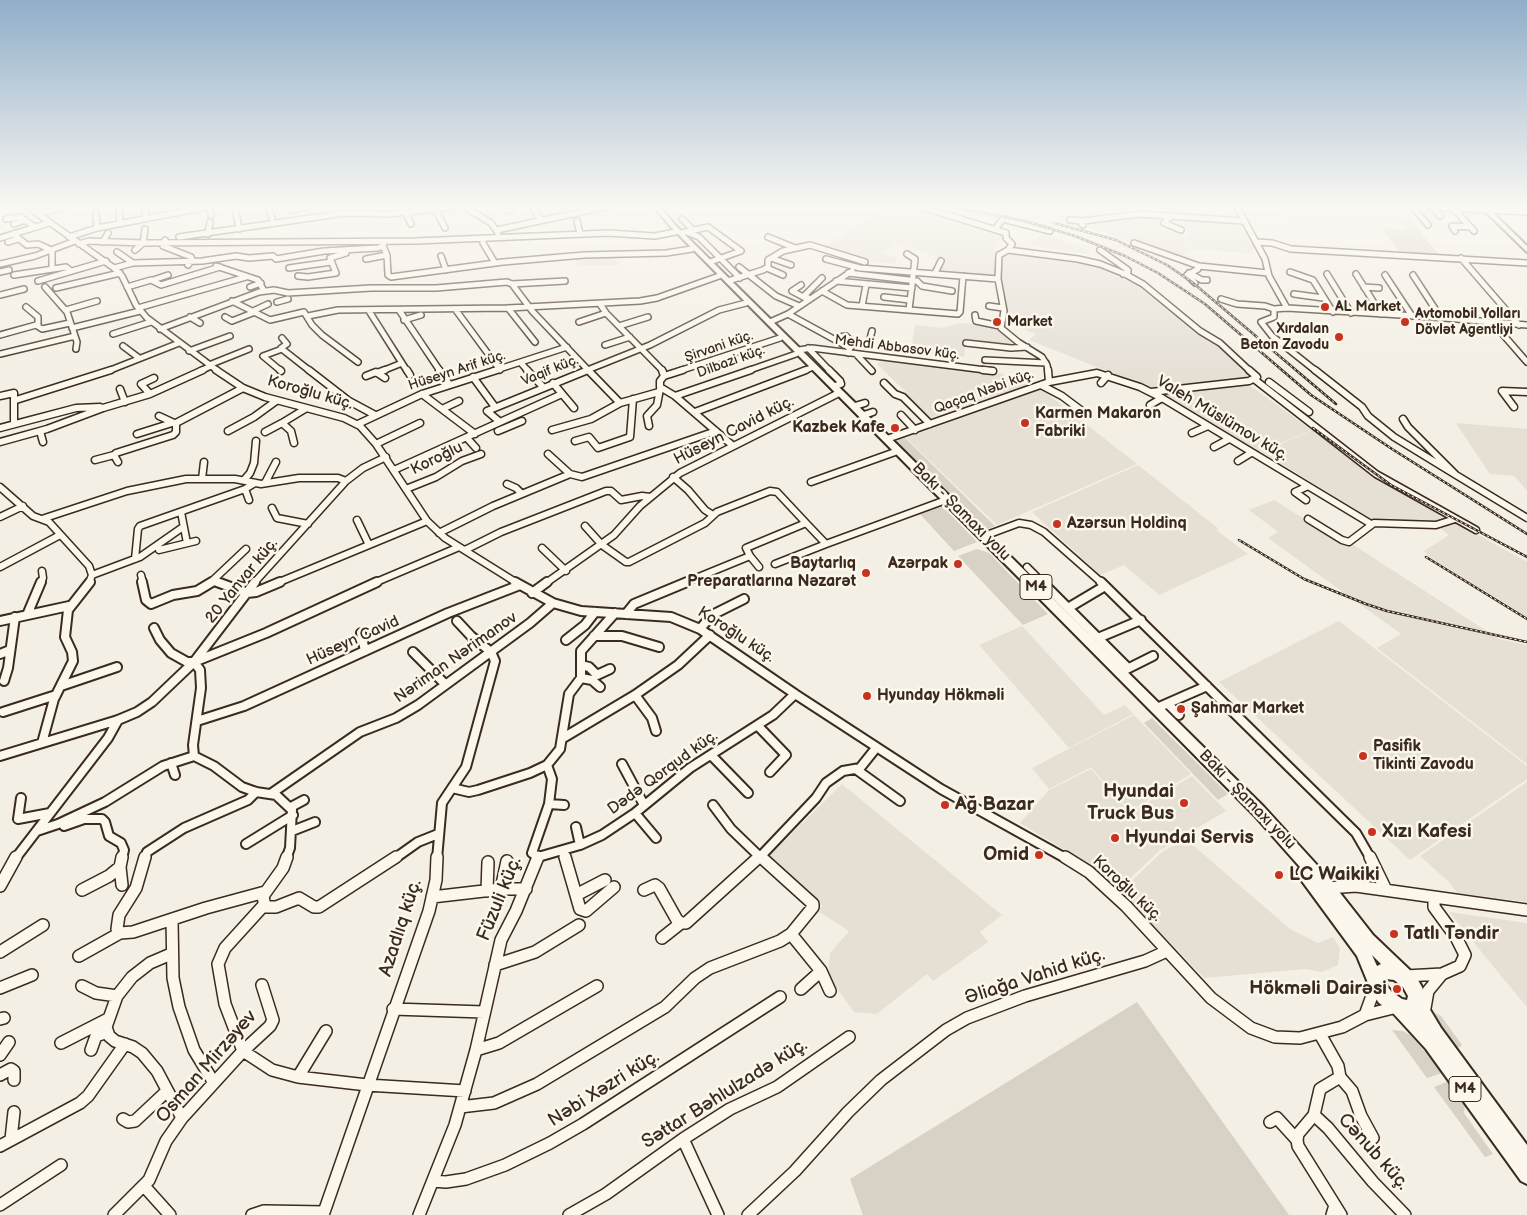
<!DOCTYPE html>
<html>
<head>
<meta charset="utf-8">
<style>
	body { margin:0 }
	canvas { display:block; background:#f3efe4 }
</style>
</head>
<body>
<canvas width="1527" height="1215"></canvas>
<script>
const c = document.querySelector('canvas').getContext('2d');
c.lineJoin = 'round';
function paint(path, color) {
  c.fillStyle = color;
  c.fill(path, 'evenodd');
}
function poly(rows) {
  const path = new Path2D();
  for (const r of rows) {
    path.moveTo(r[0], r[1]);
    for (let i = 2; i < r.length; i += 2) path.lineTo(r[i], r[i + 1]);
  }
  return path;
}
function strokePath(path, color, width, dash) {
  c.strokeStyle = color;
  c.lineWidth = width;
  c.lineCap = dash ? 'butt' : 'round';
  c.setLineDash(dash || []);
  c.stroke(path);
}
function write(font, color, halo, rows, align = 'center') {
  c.font = font + ' "Balsamiq Sans",sans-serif';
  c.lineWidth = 5;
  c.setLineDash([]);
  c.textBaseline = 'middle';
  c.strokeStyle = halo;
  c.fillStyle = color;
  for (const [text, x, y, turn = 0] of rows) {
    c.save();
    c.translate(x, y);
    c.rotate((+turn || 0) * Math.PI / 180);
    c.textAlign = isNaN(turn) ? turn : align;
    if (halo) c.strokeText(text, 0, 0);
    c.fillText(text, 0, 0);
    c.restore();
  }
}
const built = poly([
	[890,207,912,207,932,213,935,211,1003,233,998,247,996,278,939,273,944,262,935,261,937,257,897,243,882,253,891,257,897,256,895,264,869,261,826,246,878,212,880,213],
	[992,207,1151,207,1152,210,1127,208,1065,219,1022,207,1017,213],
	[1279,207,1402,207,1415,221,1378,221,1382,226,1288,221],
	[1154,217,1170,218,1156,227,1184,236,1192,249,1184,255,1190,257,1185,261,1084,225,1084,223],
	[1182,219,1243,222,1246,229,1241,230,1248,232,1258,250,1252,249,1254,254,1193,249,1186,236,1189,236],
	[1042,234,1090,250,1087,254,1044,248,1030,244],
	[1009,252,1085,262,1085,265,1101,269,1135,284,1149,292,1217,343,1254,375,1250,378,1152,389,1029,340,1036,334,1014,325,1021,318,1007,314,1001,278,1001,256],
	[613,255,619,265,577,266,576,257],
	[960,323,995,326,998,330,1022,346,966,342,964,357,911,351,915,325,943,328],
	[884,359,1004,374,1003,377,1025,379,1030,384,930,418,902,393,906,392,877,364],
	[1245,382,1312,430,1259,452,1159,392],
	[1041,389,1137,464,997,525,906,438],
	[1456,423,1527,429,1527,491,1514,476,1490,474],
	[1313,430,1388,484,1450,519,1440,523,1372,519,1262,452],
	[1138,465,1219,529,1216,530,1248,554,1159,595,1124,565,1100,575,1032,512],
	[1274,500,1343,543,1352,544,1499,639,1527,645,1527,764,1377,648,1401,634,1268,538,1278,532,1249,510],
	[1455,522,1527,562,1527,617,1430,557,1424,551,1449,535,1440,528],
	[1339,621,1527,766,1527,779,1410,860,1219,682],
	[1022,626,1104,715,1125,705,1133,714,1069,748,979,645],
	[1134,715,1191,774,1130,811,1091,767,1049,789,1032,768],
	[1091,769,1130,813,1192,776,1226,811,1160,850,1119,889,1093,867,1020,823,1049,790],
	[1527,782,1527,902,1457,893,1449,882,1420,856],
	[842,784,1002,915,980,932,988,942,933,981,927,974,877,1014,854,1012,828,976,830,953,849,931,818,911,822,906,768,857],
	[1186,839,1290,929,1318,943,1333,937,1340,948,1338,965,1322,972,1305,969,1204,978,1121,891,1162,852],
	[1449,912,1527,923,1527,1007,1493,966]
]);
const green = poly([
	[1399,221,1411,221,1440,256,1401,254,1381,228,1416,230,1406,229],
	[905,438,995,526,986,530,896,441],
	[940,504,977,542,954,551,919,513],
	[977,549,989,553,1048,614,1023,625,958,556],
	[1152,718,1228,794,1218,800,1144,723],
	[1137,1002,1289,1215,863,1215,850,1179],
	[1435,1013,1441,1016,1462,1045,1454,1051,1437,1024],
	[1392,1030,1403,1031,1410,1035,1423,1049,1442,1073,1427,1078],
	[1449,1081,1465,1104,1464,1113,1493,1154,1485,1157,1434,1087]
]);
const minorFar3 = poly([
	[28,207,114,268,122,276,136,305,147,318,218,371],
	[119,207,120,224],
	[145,207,146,219],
	[210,207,211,215],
	[235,207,239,229],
	[269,207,273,223],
	[403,207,411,224],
	[465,207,491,223,498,233],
	[502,207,509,211],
	[922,207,1006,233,1006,238,1012,244,1008,250],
	[1237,207,1265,259,1269,276,1287,308],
	[1413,207,1428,225],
	[1430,207,1527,212],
	[1433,207,1440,216],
	[1453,208,1474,231],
	[435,209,445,228],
	[291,210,309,207],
	[534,210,541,220],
	[96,213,97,228],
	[38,214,65,207],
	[1172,215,1164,223,1181,230],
	[6,219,20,217,35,227],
	[682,219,693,230],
	[1070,220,1083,221],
	[577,221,580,234],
	[14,224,25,220],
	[1083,225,1081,223,1083,221,1139,214,1243,221],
	[995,229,1003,219,1050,231],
	[497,230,605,207],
	[1455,231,1452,226,1470,227],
	[687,232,699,237,740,278],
	[681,233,708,227,741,251,710,262],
	[13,234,27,245,38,244,49,249,52,252,52,269],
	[208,234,210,222],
	[69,237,97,228,207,207],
	[179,237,345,213,389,214,452,207],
	[768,237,795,248],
	[0,238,49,223],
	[483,238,483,243,495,263],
	[165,240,163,246,191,257,192,259,188,265],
	[8,242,18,239],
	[103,242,108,233],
	[1256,242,1272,243,1291,249,1527,263],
	[1134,243,1199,266,1268,273],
	[79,244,89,241,143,243,416,241,608,233,655,236,675,232],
	[383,246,387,255,388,275,391,277,503,262,584,255,666,253,692,249],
	[135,250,143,243,145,229],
	[1008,250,1078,259,1100,264,1125,274,1143,284,1200,331,1220,343,1250,371],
	[1008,250,999,255,998,279,1004,311,1001,328,1018,342,1042,357,1047,365,1048,371],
	[1100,250,1128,270,1128,272,1123,274],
	[117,252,133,263],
	[907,254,915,259,909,310],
	[441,256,446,270],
	[771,258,791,265],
	[1461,258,1519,325],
	[366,259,387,255],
	[826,259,860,268,998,279],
	[0,264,35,256,75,241],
	[216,266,258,280,264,291],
	[739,267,776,296,799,306],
	[114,268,133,263,202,261,236,256,249,258,273,256,276,259,324,251,378,248,383,246,384,243],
	[289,268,331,262],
	[767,268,783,275],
	[0,272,9,270],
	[1290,272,1313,280,1333,312],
	[848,273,917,281,922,286,952,291],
	[935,273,941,261],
	[1189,273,1202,280,1207,280],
	[1327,274,1351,313],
	[1356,274,1381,314],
	[14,275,66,267,71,271],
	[1385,275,1412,316],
	[1413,275,1441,318],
	[298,276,308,277,336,273,330,258,346,253],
	[153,280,168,275],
	[38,281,106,261],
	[728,281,763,270,768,267,768,260,783,251,810,245,865,262],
	[836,281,912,288],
	[1195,283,1187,275,1198,269,1199,266],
	[512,284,533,312,589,371],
	[801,285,792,291,809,300],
	[45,287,67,312,77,342,76,349],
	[127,287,151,280,161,285,220,267],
	[250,287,261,283],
	[1364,287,1379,288],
	[56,288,120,273],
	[822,291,847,305,958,314,960,312,963,276],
	[1294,294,1323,298],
	[0,295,24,289],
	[884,297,910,300],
	[809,299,805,295,822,278],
	[1221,299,1237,304,1265,306,1274,309,1287,308,1433,317,1527,325],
	[232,301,270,320,304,312,312,325,322,335,358,362],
	[277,302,288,299],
	[600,304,606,313,663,371],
	[862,306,866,285],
	[989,306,1003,308],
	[26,307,38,317,38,325],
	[138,308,246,277],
	[508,308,535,342],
	[455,309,500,370],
	[1274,309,1274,317,1261,322,1272,336,1316,371],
	[66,310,97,301],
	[399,310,440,371],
	[253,311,268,304],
	[369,311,407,371],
	[788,314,850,348,848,353],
	[975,315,976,321,1000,326],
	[308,316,338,310,508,308,640,301,657,298,719,276],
	[190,317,200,323],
	[225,317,232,321,255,312],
	[404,320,421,315],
	[579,322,606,313],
	[770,322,788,314,852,271],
	[1493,323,1527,362],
	[619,326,648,317],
	[72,328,140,311],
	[160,329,259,292,274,290,288,293,371,288,436,288,507,282,512,284,565,281],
	[113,334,151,322],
	[0,335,36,325,42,329,70,323],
	[840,337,846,336,854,344],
	[966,343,1011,348,1027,347],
	[605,345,630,337],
	[123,346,139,358],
	[281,348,287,344,282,338],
	[808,348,830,371],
	[850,348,854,344,869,343,872,331],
	[799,350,812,348,993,371],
	[189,351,230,336],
	[0,354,75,336],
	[856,354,872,371],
	[985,360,1046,363],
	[521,363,528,371],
	[209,365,249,349],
	[108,371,179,343],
	[200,371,211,366],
	[281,371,263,356,282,349,310,371],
	[382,371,402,363],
	[493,371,567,347],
	[585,371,650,345,719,310,746,303],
	[679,371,780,338],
	[747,371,796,354],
	[803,371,811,368]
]);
const minorFar2 = poly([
	[216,370,243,388,265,397,344,418,360,426,376,444,427,521,445,538,517,583],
	[280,370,281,371],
	[309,370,349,401,375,415],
	[407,370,410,375],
	[439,370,449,384],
	[527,370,543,387],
	[588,370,620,403],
	[662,370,664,376,660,381,660,387,675,396,732,445],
	[829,370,840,381,841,384,835,386],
	[983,370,993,371],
	[1315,370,1362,407,1368,416,1394,437,1456,475],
	[377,373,385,370],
	[366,376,376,372,385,378],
	[664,376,683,370],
	[473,377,495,407],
	[1254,379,1376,474,1476,530],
	[1049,382,1097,373,1140,387,1162,398,1371,524],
	[1269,382,1309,412],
	[553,383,574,408],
	[884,383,895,394,903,397,930,424],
	[1101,383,1108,375],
	[1041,385,1062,396,1082,411],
	[120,389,125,402],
	[1151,392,1249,381,1257,377,1249,370],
	[150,394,141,384,154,378],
	[422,394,475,434],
	[0,396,14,393,14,424],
	[675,396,751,370],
	[16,400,111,370],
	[1150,405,1162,398],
	[855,406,865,403],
	[1514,407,1502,391,1527,392],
	[442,409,459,401],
	[695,412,806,370],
	[864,415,873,412],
	[901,415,915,430],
	[159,416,174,423],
	[1403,419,1408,427,1456,475,1527,518],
	[500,422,562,394],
	[358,424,422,394,497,370],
	[649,426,647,416,657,405,660,389],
	[0,428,76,408,100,407],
	[552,430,591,419,620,403,659,392],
	[40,431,43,442],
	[228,431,254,417,276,401],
	[498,431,522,421],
	[265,432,282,423],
	[1192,433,1208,426],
	[137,434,172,423],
	[467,438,476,448],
	[887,439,1049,382,1048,370],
	[575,441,589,437,598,448,630,437,633,399],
	[0,442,47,429,103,408,150,394,203,370],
	[294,443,291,431,282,423,305,409],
	[376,444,420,423],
	[1214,447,1229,439],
	[548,454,570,474,582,477,716,431],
	[95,460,114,455],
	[1238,461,1251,453],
	[118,462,114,455,116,453,173,435,176,432,176,423,243,388],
	[394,470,500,422,487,411,588,370],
	[673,477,688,490,705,510,713,515],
	[202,479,204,462],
	[244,480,250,473,254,463,256,441],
	[811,482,895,452],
	[265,483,276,462],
	[507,484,516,488,521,493],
	[0,487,33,516,49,522,89,566,92,575,89,583],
	[245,489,249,500],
	[406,489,436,477,462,461,481,454],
	[1306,500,1295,492,1308,486],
	[272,508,277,518,308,524],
	[181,512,187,543],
	[0,517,23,506],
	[42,519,127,491,186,479,235,479,261,484,299,478,338,478,346,481],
	[1308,519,1342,540,1349,542,1374,523,1436,525,1455,519],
	[357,520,369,545],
	[585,526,602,545,626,562,629,562,705,523,717,512,770,491,777,492,806,523],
	[439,533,493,506,570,474],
	[984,536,1019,523,1031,525,1044,532,1102,583],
	[542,548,566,571],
	[159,550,196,541],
	[465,550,501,532,606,491,611,491,621,500,642,496,651,497],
	[750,556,759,567],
	[135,559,138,529,140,526,245,489,255,483],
	[775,564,826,544],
	[0,567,60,535],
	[1027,567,1043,583],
	[92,575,140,557,183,527],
	[141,575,143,583],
	[214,581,221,583],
	[41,583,43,578,42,571],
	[210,583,246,549],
	[254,583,346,481,363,468,386,457],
	[277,583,427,521],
	[374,583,459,547],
	[546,583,614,535,640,506,680,473,837,394],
	[684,583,750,556,746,548,806,523,826,544,943,501]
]);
const minorFar1 = poly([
	[142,582,146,600,151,604,173,595,197,591,212,582],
	[217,582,247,593,256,592,280,582],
	[515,582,553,603,581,611,671,617,700,629,795,694,941,789,1067,859],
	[1042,582,1128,668],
	[1101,582,1356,833,1371,859],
	[532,593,547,582],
	[1068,608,1105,586],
	[626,614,634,604,687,582],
	[27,615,41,582],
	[0,621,69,606],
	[154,628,160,640,171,653,187,662,194,662,266,633,377,582],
	[700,629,712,615,744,599],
	[361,633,365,651],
	[594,636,622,636,659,647],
	[1098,638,1141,620],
	[566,640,585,625,595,612],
	[413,652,445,684],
	[0,654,10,650],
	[194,662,200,670,201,688,193,745,194,756,214,766,242,787,256,792,276,795,292,810,290,848,286,859],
	[581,665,589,667,597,675,610,669],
	[1125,670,1153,656],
	[581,678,592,680,600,687],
	[4,681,8,668,15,617],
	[61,686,117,667],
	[635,695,652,718,656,731],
	[1168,704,1179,715],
	[1157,708,1207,686],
	[3,712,56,695],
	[197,721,244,706,448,613,520,585],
	[758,726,786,755,770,772],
	[563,738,635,695,678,665,710,635],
	[42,743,54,699,73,661,72,652,65,637,68,610,90,582],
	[711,755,748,793],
	[0,756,118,720,137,712,152,702,194,662,255,582],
	[171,763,175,775],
	[622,764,644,805],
	[857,770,900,801],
	[452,788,469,792,478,790,530,773,547,765],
	[272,793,360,732,396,718,418,705,530,623,553,603],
	[21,798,18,819,50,813],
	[549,804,564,805],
	[713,805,731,829,760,857,758,859],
	[291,807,304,800],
	[635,813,656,838],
	[64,826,84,819,102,819,105,822,109,836,121,843,124,850,122,859],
	[576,827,580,845],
	[37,831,58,824,105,802,163,766,194,756],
	[292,831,315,822],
	[246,844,293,815],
	[563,851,565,859],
	[538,857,580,845,602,835,635,813,690,768,773,715,795,694],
	[15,859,108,738,118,720],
	[145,859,147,852,184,828,248,800,256,792],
	[394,859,418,842,438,834],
	[437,859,442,803,466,767,495,661,491,652,471,636,457,621],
	[537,859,538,857,532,853,549,804,552,779,547,765,560,749,569,694,581,678,581,651,615,613],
	[762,859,760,857,816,798,826,783,843,771,860,768,876,748]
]);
const minor = poly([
	[287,857,283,868,263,896,265,907,276,907,299,898,314,907,319,907,396,857],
	[565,857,576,895,605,880],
	[1065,857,1089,872,1126,906,1211,998,1251,1028,1275,1037,1300,1038,1342,1027,1365,1015,1397,1007],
	[1370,857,1386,890],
	[120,867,122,885],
	[0,886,16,857],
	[1327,888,1356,886,1527,910],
	[501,889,507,861],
	[82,890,109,876,120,867,122,857],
	[644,890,655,885,659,888,677,920,681,923,686,923,759,857],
	[487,891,488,862],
	[576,895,580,909,586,911,614,887],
	[432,897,501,889,526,889],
	[1434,897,1434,907,1456,937,1465,955,1460,966,1442,974],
	[264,905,225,948,218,964,225,1004,243,1051,272,1070,298,1077,367,1085,465,1091],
	[172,920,173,978,179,1007,194,1050,214,1083],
	[120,933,117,929,119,915,136,888,145,857],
	[791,934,821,971,830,991],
	[662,938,681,923],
	[0,952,43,925],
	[171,954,150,963,132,977,117,996,106,1027,109,1036,115,1041,133,1047,142,1053,157,1071,182,1118],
	[79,956,120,933,133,932,206,908,265,892],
	[495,965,535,952,579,925],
	[1406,976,1442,974,1428,991,1425,1008],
	[82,986,96,993,117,996],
	[0,988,32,975],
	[801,989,821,971],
	[393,1009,484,1012],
	[1365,1015,1376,985],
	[0,1019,4,1018],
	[1320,1034,1338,1066,1340,1077,1320,1089,1314,1115,1298,1134,1297,1140,1298,1146,1341,1215],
	[61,1043,108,1019],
	[91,1050,96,1036,107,1032],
	[476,1050,499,1043,597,986],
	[0,1055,9,1042],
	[0,1075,11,1069,14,1071,14,1080],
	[298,1077,326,1031],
	[1340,1077,1352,1091,1361,1116,1373,1138],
	[460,1107,494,1103,537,1084,665,1007,695,978,710,968,780,941,791,934,813,907,813,904,761,857],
	[1314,1115,1328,1128,1373,1182,1405,1215],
	[123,1119,128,1122,135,1121,167,1091],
	[1270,1122,1277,1118,1297,1140],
	[11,1139,14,1112],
	[683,1139,718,1215],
	[0,1146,80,1103,88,1096,125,1044],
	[433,1181,446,1182,466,1179,505,1165,550,1143,583,1124,780,997],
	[144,1186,170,1215],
	[0,1205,61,1165],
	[114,1215,149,1180,166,1141,182,1118,243,1051,270,1026,273,1020,262,985],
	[252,1215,264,1211,324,1212],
	[323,1215,429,911,436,880,437,857],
	[419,1215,455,1125,476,1050,501,940,516,911,538,857],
	[569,1215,606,1194,683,1139,730,1109,777,1087,849,1037],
	[748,1215,795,1171,848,1112,881,1080,946,1030,967,1018,1025,996,1145,961,1167,951],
	[1332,1215,1335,1205]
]);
const major = poly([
	[1481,207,1487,207,1527,246,1527,252,1481,207]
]);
const highway = poly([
	[654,207,660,207,675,225,1264,807,1326,875,1373,935,1415,975,1422,987,1429,1008,1441,1028,1527,1145,1527,1184,1521,1181,1426,1049,1393,1013,1379,1003,1373,995,1357,956,1299,877,1297,872,1300,867,1254,815,671,227,654,207],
	[1372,955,1381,964,1377,966,1372,955],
	[1386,979,1394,980,1403,987,1408,996,1407,1000,1402,999,1391,991,1386,985,1386,979]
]);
const rail = poly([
	[953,207,1024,221,1075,236,1125,256,1158,273,1205,304,1311,395,1392,449,1527,534],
	[1054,223,1116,240,1167,265,1192,282,1336,404],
	[1313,428,1391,485,1527,557],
	[1239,540,1304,579,1366,604,1387,611,1527,642],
	[1426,557,1527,619]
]);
const markers = [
	[1325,307,5,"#c8321e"],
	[997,322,5,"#c8321e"],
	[1405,322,5,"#c8321e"],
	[1339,337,5,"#c8321e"],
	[1025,423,5,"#c8321e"],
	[895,428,5,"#c8321e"],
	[1057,524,5,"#c8321e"],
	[958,564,5,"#c8321e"],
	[866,573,5,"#c8321e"],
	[867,696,5,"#c8321e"],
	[1181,709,5,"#c8321e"],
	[1363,756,5,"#c8321e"],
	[1184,803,5,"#c8321e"],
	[945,805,5,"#c8321e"],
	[1372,832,5,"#c8321e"],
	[1115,838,5,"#c8321e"],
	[1039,855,5,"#c8321e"],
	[1279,875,5,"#c8321e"],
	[1394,934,5,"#c8321e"],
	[1397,989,5,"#c8321e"]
];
const farPoinames = [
	["AL Market",1335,307],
	["Avtomobil Yolları",1415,314],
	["Dövlət Agentliyi",1415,330],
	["Market",1007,322],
	["Xırdalan",1329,329,"right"],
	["Beton Zavodu",1329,345,"right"]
];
const farStreetnames = [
	["Şirvani küç.",719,347,-19],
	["Mehdi Abbasov küç.",897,348,7],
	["Dilbazi küç.",731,362,-20],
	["Hüseyn Arif küç.",457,371,-18],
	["Vaqif küç.",550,371,-22],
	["Qaçaq Nəbi küç.",984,392,-20]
];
const shields = [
	[1036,587,32],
	[1465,1089,32]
];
const shieldNames = [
	["M4",1036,587],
	["M4",1465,1089]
];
const streetNames = [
	["Koroğlu küç.",310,393,16],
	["Valeh Müslümov küç.",1222,419,31],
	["Hüseyn Cavid küç.",734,431,-27],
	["Koroğlu",437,459,-26],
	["Bakı - Şamaxı yolu",961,512,45],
	["20 Yanvar küç.",242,581,-51],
	["Koroğlu küç.",736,635,33],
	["Hüseyn Cavid",353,641,-24],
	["Nəriman Nərimanov",456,658,-35],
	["Dədə Qorqud küç.",663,773,-36],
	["Bakı - Şamaxı yolu",1247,800,46],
	["Koroğlu küç.",1127,889,43]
];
const poiNames = [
	["Karmen Makaron",1035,414],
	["Fabriki",1035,432],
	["Kazbek Kafe",885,428,"right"],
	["Azərsun Holdinq",1067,524],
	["Baytarlıq",856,564,"right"],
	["Preparatlarına Nəzarət",856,582,"right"],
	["Azərpak",948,564,"right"],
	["Hyunday Hökməli",877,696],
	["Şahmar Market",1191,709],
	["Pasifik",1373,747],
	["Tikinti Zavodu",1373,765]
];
const nearPoinames = [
	["Hyundai",1174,792,"right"],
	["Truck Bus",1174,814,"right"],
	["Ağ Bazar",955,805],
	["Xızı Kafesi",1382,832],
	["Hyundai Servis",1125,838],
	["Omid",1029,855,"right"],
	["LC Waikiki",1289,875],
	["Tatlı Təndir",1404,934],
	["Hökməli Dairəsi",1387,989,"right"]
];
const nearStreetnames = [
	["Füzuli küç.",500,899,-68],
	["Azadlıq küç.",401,928,-72],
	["Əliağa Vahid küç.",1035,977,-18],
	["Osman Mirzəyev",207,1067,-49],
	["Nəbi Xəzri küç.",604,1089,-32],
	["Səttar Bəhlulzadə küç.",725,1094,-32],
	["Cənub küç.",1373,1152,48]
];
paint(built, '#e5dfd4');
paint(green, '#d8d1c6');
strokePath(minorFar3, '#3b2a1e', 8);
strokePath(minorFar2, '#3b2a1e', 9);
strokePath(minorFar1, '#3b2a1e', 12);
strokePath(minor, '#3b2a1e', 14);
strokePath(major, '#3b2a1e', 4);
strokePath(highway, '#3b2a1e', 4);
strokePath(minorFar3, '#fbf7ec', 5);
strokePath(minorFar2, '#fbf7ec', 6);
strokePath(minorFar1, '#fbf7ec', 8);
strokePath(minor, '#fbf7ec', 11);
paint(major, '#fbf7ec');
paint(highway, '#fbf7ec');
strokePath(rail, '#3b2a1e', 2.5);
strokePath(rail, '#fbf7ec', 1, [2.5]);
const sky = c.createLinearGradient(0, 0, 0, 377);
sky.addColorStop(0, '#91aec9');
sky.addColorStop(0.55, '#faf8f3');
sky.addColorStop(1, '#faf8f300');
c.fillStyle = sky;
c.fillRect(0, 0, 1527, 377);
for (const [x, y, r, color] of markers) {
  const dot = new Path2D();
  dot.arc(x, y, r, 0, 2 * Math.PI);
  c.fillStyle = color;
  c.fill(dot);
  strokePath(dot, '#fbf7ec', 2);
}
write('bold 14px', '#3b2a1e', '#fbf7ec', farPoinames, 'left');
write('14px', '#3b2a1e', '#fbf7ec', farStreetnames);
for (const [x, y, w] of shields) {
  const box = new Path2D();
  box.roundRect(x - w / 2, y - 12.5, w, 25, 4);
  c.fillStyle = '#fbf7ec';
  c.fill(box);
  strokePath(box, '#3b2a1e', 1);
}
write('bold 15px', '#3b2a1e', null, shieldNames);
write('16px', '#3b2a1e', '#fbf7ec', streetNames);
write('bold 16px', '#3b2a1e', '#fbf7ec', poiNames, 'left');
write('bold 19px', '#3b2a1e', '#fbf7ec', nearPoinames, 'left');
write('19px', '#3b2a1e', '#fbf7ec', nearStreetnames);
</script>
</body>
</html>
